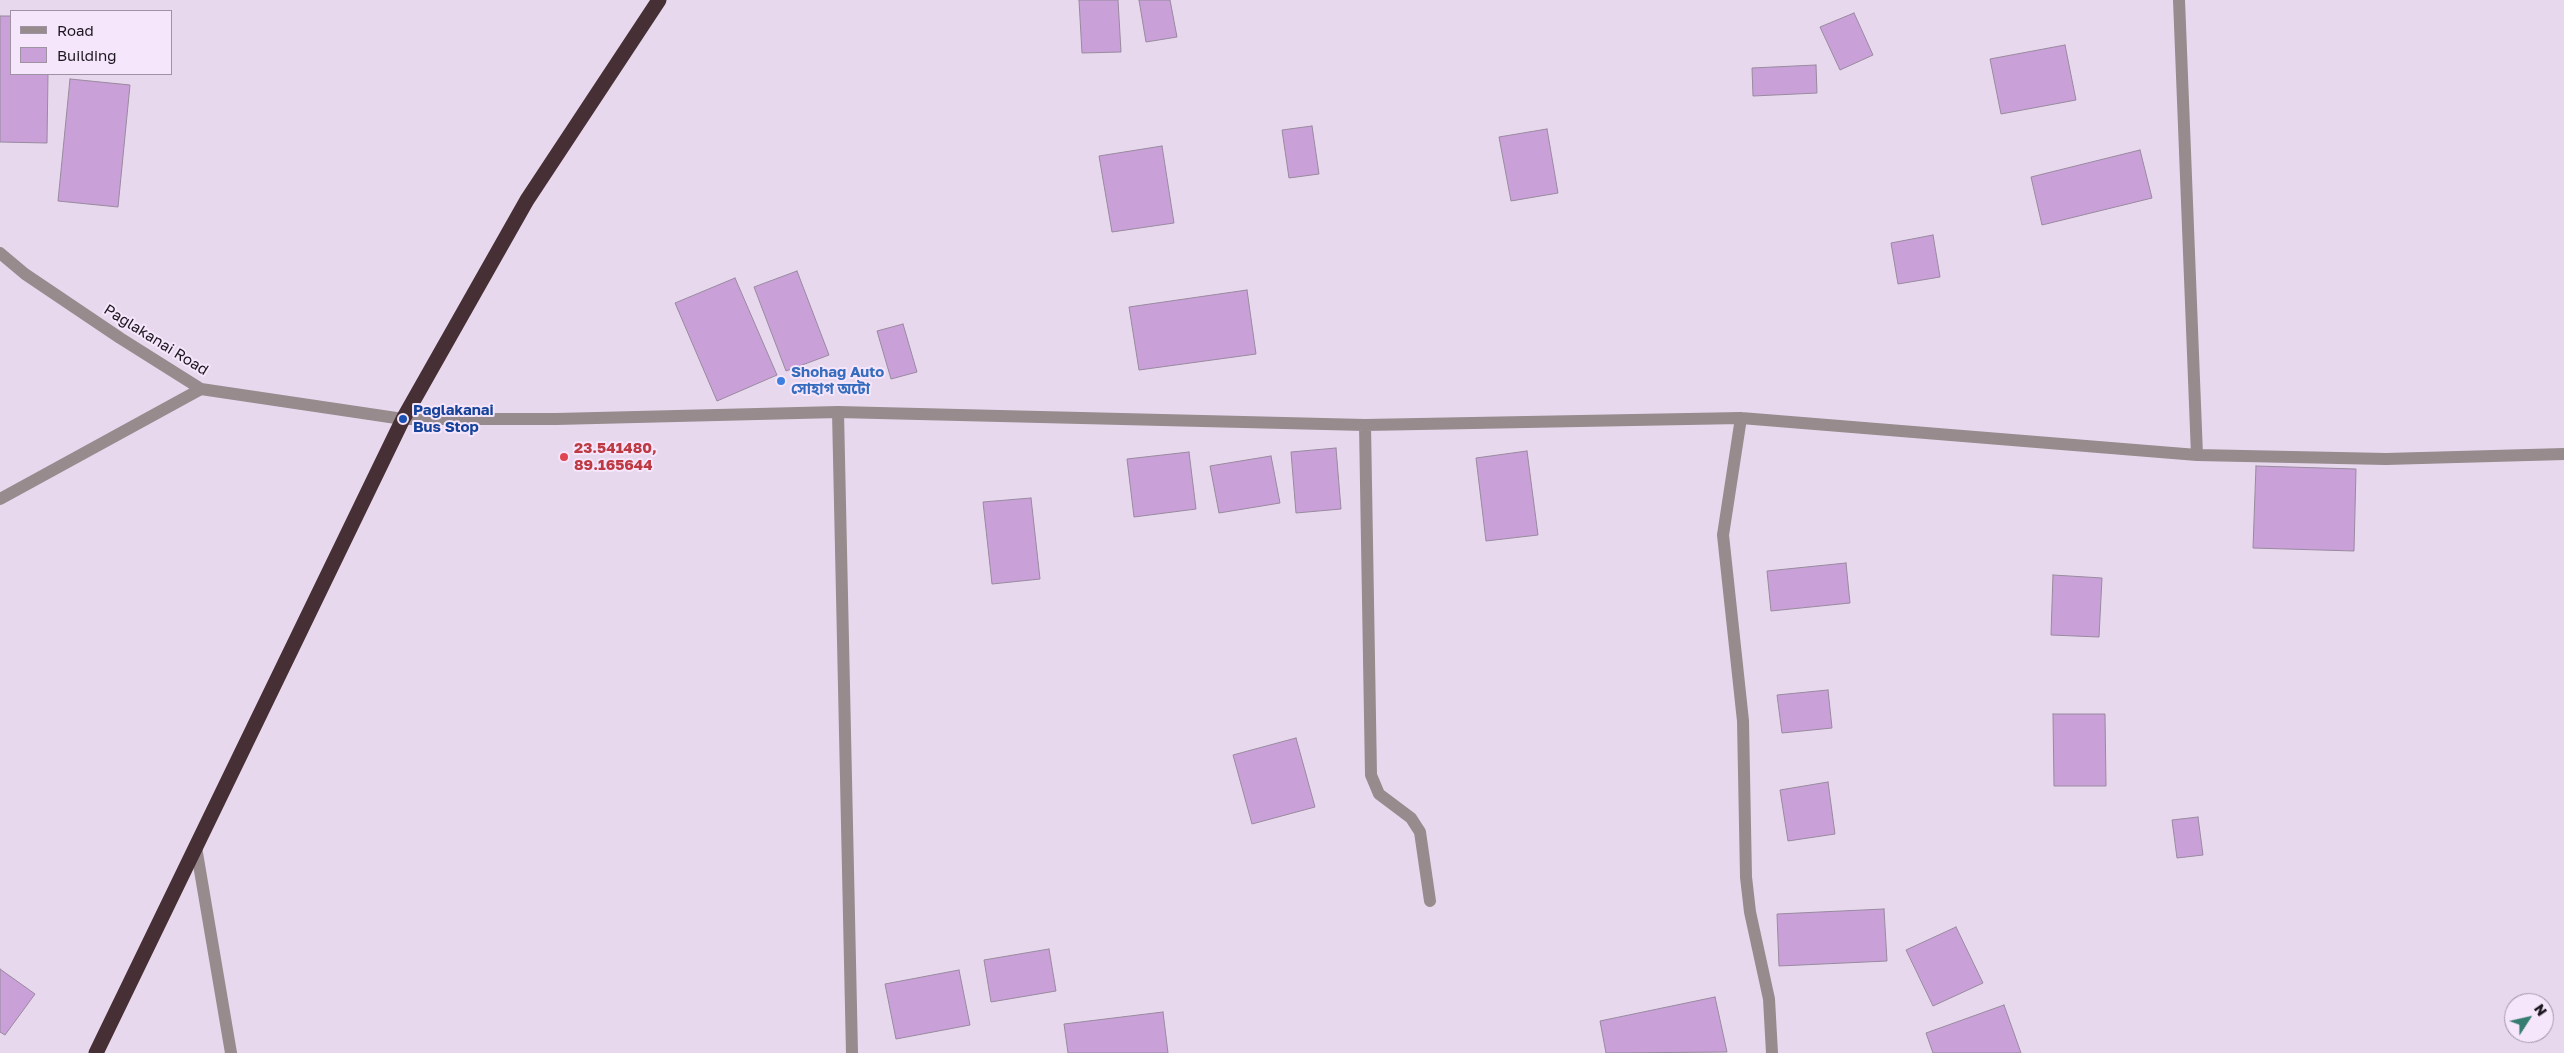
<!DOCTYPE html>
<html>
<head>
<meta charset="utf-8">
<style>
	body { margin:0 }
	#map { position:relative; width:2564px; height:1053px; overflow:hidden; background:#e8d8ee; font-family:"Golos Text",sans-serif }
	canvas { display:block }
	.legend { position:absolute; left:10px; top:10px; width:162px; height:65px; box-sizing:border-box; background:#f5e6fc; border:1px solid #9e93a3; margin:0; padding:6px 9px; list-style:none; font-size:15px; color:#1c171e }
	.legend li { display:flex; align-items:center; gap:10px; height:25px }
	.legend b { width:25px; border:1px solid #9e93a3 }
	.north { position:absolute; left:2504px; top:993px; width:50px; height:50px; box-sizing:border-box; background:#f5e6fc; border:1px solid #9e93a3; border-radius:50%; rotate:55deg; font-size:14px; font-weight:700; line-height:20px; text-align:center; color:#1c171e }
	.north::after { content:''; display:block; margin:auto; width:18px; height:22px; background:#377c71; clip-path:polygon(50% 0,100% 100%,50% 72%,0 100%) }
</style>
</head>
<body>
<div id="map">
<canvas width="2564" height="1053"></canvas>
<ul class="legend">
<li><b style="height:6px;background:#978b8d"></b>Road</li>
<li><b style="height:14px;background:#c9a1d8"></b>Building</li>
</ul>
<div class="north">N</div>
</div>
<script>
const c = document.querySelector('canvas').getContext('2d');
c.lineJoin = 'round';
function paint(path, color) {
  c.fillStyle = color;
  c.fill(path, 'evenodd');
}
function poly(rows) {
  const path = new Path2D();
  for (const r of rows) {
    path.moveTo(r[0], r[1]);
    for (let i = 2; i < r.length; i += 2) path.lineTo(r[i], r[i + 1]);
  }
  return path;
}
function strokePath(path, color, width, dash) {
  c.strokeStyle = color;
  c.lineWidth = width;
  c.lineCap = dash ? 'butt' : 'round';
  c.setLineDash(dash || []);
  c.stroke(path);
}
function write(font, color, halo, rows, align = 'center') {
  c.font = font + ' "Golos Text","Noto Sans Bengali",sans-serif';
  c.lineWidth = 4;
  c.setLineDash([]);
  c.textBaseline = 'middle';
  c.strokeStyle = halo;
  c.fillStyle = color;
  for (const [text, x, y, turn = 0] of rows) {
    c.save();
    c.translate(x, y);
    c.rotate((+turn || 0) * Math.PI / 180);
    c.textAlign = isNaN(turn) ? turn : align;
    if (halo) c.strokeText(text, 0, 0);
    c.fillText(text, 0, 0);
    c.restore();
  }
}
const building = poly([
	[1079,0,1118,0,1121,52,1082,53,1079,0],
	[1139,0,1170,0,1177,37,1146,42,1139,0],
	[1854,13,1873,55,1840,70,1820,27,1854,13],
	[0,16,11,16,11,74,48,74,47,143,0,142,0,16],
	[2065,45,2076,100,2001,114,1990,59,2065,45],
	[1816,65,1817,93,1753,96,1752,68,1816,65],
	[70,79,130,85,118,207,58,201,70,79],
	[1312,126,1319,174,1289,178,1282,130,1312,126],
	[1547,129,1558,193,1511,201,1499,137,1547,129],
	[1162,146,1174,223,1112,232,1099,156,1162,146],
	[2140,150,2152,198,2042,225,2031,177,2140,150],
	[1933,235,1940,277,1898,284,1891,243,1933,235],
	[797,271,829,355,786,371,754,287,797,271],
	[735,278,777,375,717,401,675,303,735,278],
	[1247,290,1256,354,1139,370,1129,307,1247,290],
	[903,324,917,372,891,379,877,331,903,324],
	[1336,448,1341,509,1296,513,1291,452,1336,448],
	[1527,451,1538,535,1486,541,1476,458,1527,451],
	[1189,452,1196,509,1134,517,1127,459,1189,452],
	[1271,456,1280,503,1219,513,1210,466,1271,456],
	[2256,466,2356,469,2354,551,2253,548,2256,466],
	[1031,498,1040,579,992,584,983,502,1031,498],
	[1846,563,1850,603,1771,611,1767,571,1846,563],
	[2053,575,2102,578,2099,637,2051,635,2053,575],
	[1828,690,1832,728,1782,733,1777,695,1828,690],
	[2053,714,2105,714,2106,786,2054,786,2053,714],
	[1296,738,1315,807,1252,824,1233,755,1296,738],
	[1828,782,1835,834,1788,841,1780,790,1828,782],
	[2198,817,2203,855,2177,858,2172,820,2198,817],
	[1884,909,1887,961,1779,966,1777,914,1884,909],
	[1956,927,1983,983,1933,1006,1906,950,1956,927],
	[1049,949,1056,991,991,1002,984,960,1049,949],
	[0,969,35,994,5,1035,0,1032,0,969],
	[959,970,970,1025,896,1039,885,984,959,970],
	[1715,997,1727,1052,1606,1053,1600,1021,1715,997],
	[2004,1005,2021,1053,1933,1053,1926,1033,2004,1005],
	[1163,1012,1168,1053,1068,1053,1064,1024,1163,1012]
]);
const street = poly([
	[2179,0,2197,455],
	[0,253,25,274,120,338,201,389,403,419,556,419,838,412,1365,425,1741,418,2197,455,2386,459,2564,454],
	[838,412,852,1053],
	[1741,418,1723,535,1743,721,1746,877,1750,912,1769,999,1772,1053],
	[1365,425,1371,775,1379,794,1411,818,1420,832,1430,901],
	[0,499,201,389],
	[196,847,231,1053]
]);
const highway = poly([
	[96,1053,403,419,527,200,659,0]
]);
const markers = [
	[781,381,5,"#3f7fe0"],
	[403,419,5,"#1a4fb4"],
	[564,457,5,"#e0444e"]
];
const streetNames = [
	["Paglakanai Road",156,340,32]
];
const shopNames = [
	["Shohag Auto",791,372],
	["সোহাগ অটো",791,389]
];
const transitNames = [
	["Paglakanai",413,410],
	["Bus Stop",413,427]
];
const healthNames = [
	["23.541480,",574,448],
	["89.165644",574,465]
];
paint(building, '#c9a1d8');
strokePath(building, '#988a9e', 1);
strokePath(street, '#978b8d', 12);
strokePath(highway, '#462f35', 15);
for (const [x, y, r, color] of markers) {
  const dot = new Path2D();
  dot.arc(x, y, r, 0, 2 * Math.PI);
  c.fillStyle = color;
  c.fill(dot);
  strokePath(dot, '#f5e6fc', 2);
}
write('15px', '#1c171e', '#f5e6fc', streetNames);
write('bold 15px', '#366cbe', '#f5e6fc', shopNames, 'left');
write('bold 15px', '#164399', '#f5e6fc', transitNames, 'left');
write('bold 15px', '#be3a42', '#f5e6fc', healthNames, 'left');
</script>
</body>
</html>
